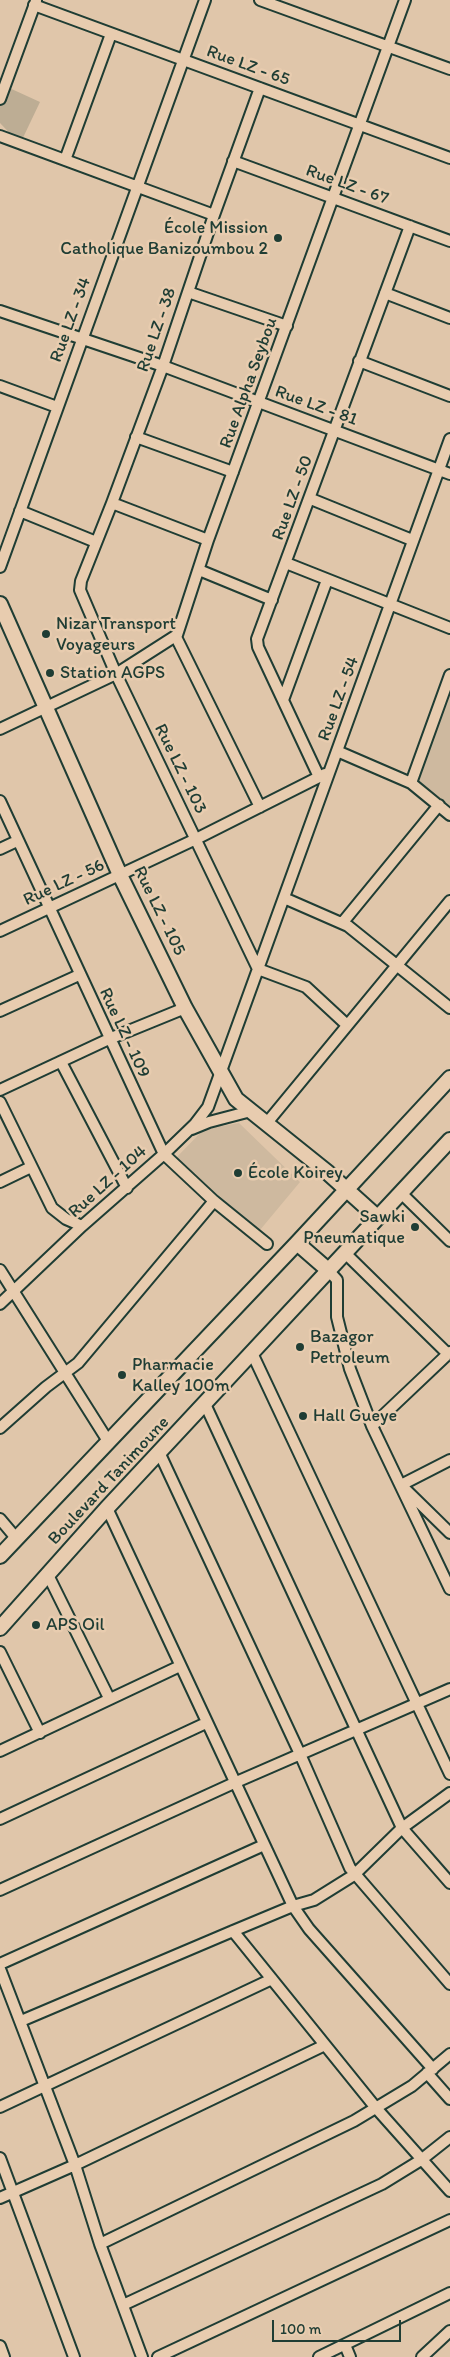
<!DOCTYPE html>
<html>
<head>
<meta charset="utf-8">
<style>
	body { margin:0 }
	#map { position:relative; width:450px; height:2357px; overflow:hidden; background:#e0c6aa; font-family:Itim,sans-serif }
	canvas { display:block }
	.scale { position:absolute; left:272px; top:2320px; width:129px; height:22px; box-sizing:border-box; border:2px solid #1f3d34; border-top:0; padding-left:6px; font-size:15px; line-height:18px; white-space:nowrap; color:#1f3d34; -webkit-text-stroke:4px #e8ccaf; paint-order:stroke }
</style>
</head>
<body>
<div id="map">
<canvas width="450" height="2357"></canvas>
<div class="scale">100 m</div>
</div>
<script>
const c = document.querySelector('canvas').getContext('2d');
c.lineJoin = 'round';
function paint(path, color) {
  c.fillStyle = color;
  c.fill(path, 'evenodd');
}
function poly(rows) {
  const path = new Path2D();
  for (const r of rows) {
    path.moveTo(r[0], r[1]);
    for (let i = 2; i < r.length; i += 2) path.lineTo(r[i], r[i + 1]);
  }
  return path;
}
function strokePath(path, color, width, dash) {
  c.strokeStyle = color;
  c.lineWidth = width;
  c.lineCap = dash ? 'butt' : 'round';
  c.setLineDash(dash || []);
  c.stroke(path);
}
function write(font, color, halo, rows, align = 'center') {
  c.font = font + ' Itim,sans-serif';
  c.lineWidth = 5;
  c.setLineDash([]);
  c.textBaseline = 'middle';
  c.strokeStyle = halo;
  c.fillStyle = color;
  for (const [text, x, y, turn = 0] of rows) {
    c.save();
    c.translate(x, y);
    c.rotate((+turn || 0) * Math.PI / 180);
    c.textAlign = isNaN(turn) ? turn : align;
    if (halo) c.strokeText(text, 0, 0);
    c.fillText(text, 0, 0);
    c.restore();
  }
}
const built = poly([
	[450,686,450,810,416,779],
	[222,1121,223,1126,239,1123,300,1182,260,1230,174,1160,207,1126]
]);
const green = poly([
	[5,86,40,102,20,144,0,123,0,99]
]);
const minor = poly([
	[260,0,450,69],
	[34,5,450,158],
	[0,99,36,1],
	[0,136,214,215],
	[65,160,111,34],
	[233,161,450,241],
	[188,292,287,326],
	[385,293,450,318],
	[0,311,163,366,450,474],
	[359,361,450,396],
	[0,386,57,407],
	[136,437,233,472],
	[311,499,412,540],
	[112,503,208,540],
	[20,511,96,542],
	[286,563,450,628],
	[0,567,205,0],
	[199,570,272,600],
	[176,637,260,807],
	[283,700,327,580],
	[0,729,116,674,177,635,208,540,405,0],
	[337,751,411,783,450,815],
	[319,777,258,647,257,639,410,226],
	[411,783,450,675],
	[0,801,162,1150,167,1157,214,1201,267,1244],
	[0,849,17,841],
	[284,898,348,926,450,1008],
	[343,922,439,805],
	[0,931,196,839,325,774],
	[258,969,116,674,80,590,81,581,112,503,163,366,214,215,260,88],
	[258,969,306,987,347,1025],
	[0,1011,79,975],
	[61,1062,127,1188],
	[0,1090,109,1039,185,1008],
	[0,1102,52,1208,66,1219,82,1226],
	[266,1124,450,901],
	[192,1129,209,1122,251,1111],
	[0,1182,31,1167],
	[400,1192,450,1241],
	[345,1253,448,1354],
	[0,1270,108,1441],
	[328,1270,337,1280,337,1317,350,1369,372,1426,450,1589],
	[0,1304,82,1226,164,1154,195,1124,208,1107,450,439],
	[252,1353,450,1774],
	[205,1404,402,1828,450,1883],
	[372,1426,450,1352],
	[0,1428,46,1387,78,1363,214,1201],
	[159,1452,300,1754,350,1868,450,1984],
	[450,1460,401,1485,450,1533],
	[107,1508,293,1906,309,1929,433,2069],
	[0,1519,16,1538],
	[48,1575,109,1698],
	[0,1652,40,1733],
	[0,1751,180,1666],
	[0,1819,206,1723],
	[0,1890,234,1783,450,1689],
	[233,1931,376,2108,450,2191],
	[0,1964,264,1845],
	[0,1969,75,2165,100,2244,142,2357],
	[21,2021,233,1931,293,1906,314,1900,354,1875,402,1828,450,1793],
	[427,2073,450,2099],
	[0,2107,272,1979],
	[0,2158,74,2357],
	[0,2198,75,2165,325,2045],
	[100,2244,354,2121,412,2086,450,2054],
	[123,2305,382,2184,421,2160,450,2137],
	[345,2345,350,2357],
	[0,2346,4,2357],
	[158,2357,450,2220],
	[319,2357,450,2293],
	[422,2357,450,2331]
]);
const major = poly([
	[0,604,120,875,185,1008,236,1099,327,1172,377,1217],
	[297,1243,328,1270],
	[0,1556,297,1243,450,1078],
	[0,1628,107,1508,450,1140]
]);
const markers = [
	[278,238,5,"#1f3d34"],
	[46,634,5,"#1f3d34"],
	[50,673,5,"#1f3d34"],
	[238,1173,5,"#1f3d34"],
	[415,1227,5,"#1f3d34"],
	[300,1347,5,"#1f3d34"],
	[122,1375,5,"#1f3d34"],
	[303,1416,5,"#1f3d34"],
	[36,1625,5,"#1f3d34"]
];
const streetNames = [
	["Rue LZ - 65",248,66,20],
	["Rue LZ - 67",347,185,20],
	["Rue LZ - 34",71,320,-70],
	["Rue LZ - 38",157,330,-71],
	["Rue Alpha Seybou",249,383,-70],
	["Rue LZ - 81",316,406,20],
	["Rue LZ - 50",293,498,-70],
	["Rue LZ - 54",339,699,-70],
	["Rue LZ - 103",180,769,64],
	["Rue LZ - 56",64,883,-25],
	["Rue LZ - 105",159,911,64],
	["Rue LZ - 109",124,1033,65],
	["Rue LZ - 104",108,1182,-42],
	["Boulevard Tanimoune",109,1481,-47]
];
const poiNames = [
	["École Mission",268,228,"right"],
	["Catholique Banizoumbou 2",268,249,"right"],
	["Nizar Transport",56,624],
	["Voyageurs",56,645],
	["Station AGPS",60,673],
	["École Koirey",248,1173],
	["Sawki",405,1217,"right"],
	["Pneumatique",405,1238,"right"],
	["Bazagor",310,1337],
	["Petroleum",310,1358],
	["Pharmacie",132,1365],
	["Kalley 100m",132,1386],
	["Hall Gueye",313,1416],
	["APS Oil",46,1625]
];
paint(built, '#ceb99f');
paint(green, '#bdad94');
strokePath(minor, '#1f3d34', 14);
strokePath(major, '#1f3d34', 18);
strokePath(minor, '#e8ccaf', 10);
strokePath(major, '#e8ccaf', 14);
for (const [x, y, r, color] of markers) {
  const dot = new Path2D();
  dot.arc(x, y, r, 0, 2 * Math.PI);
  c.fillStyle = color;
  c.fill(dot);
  strokePath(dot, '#e8ccaf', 2);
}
write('18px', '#1f3d34', '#e8ccaf', streetNames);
write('18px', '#1f3d34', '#e8ccaf', poiNames, 'left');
</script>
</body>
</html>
